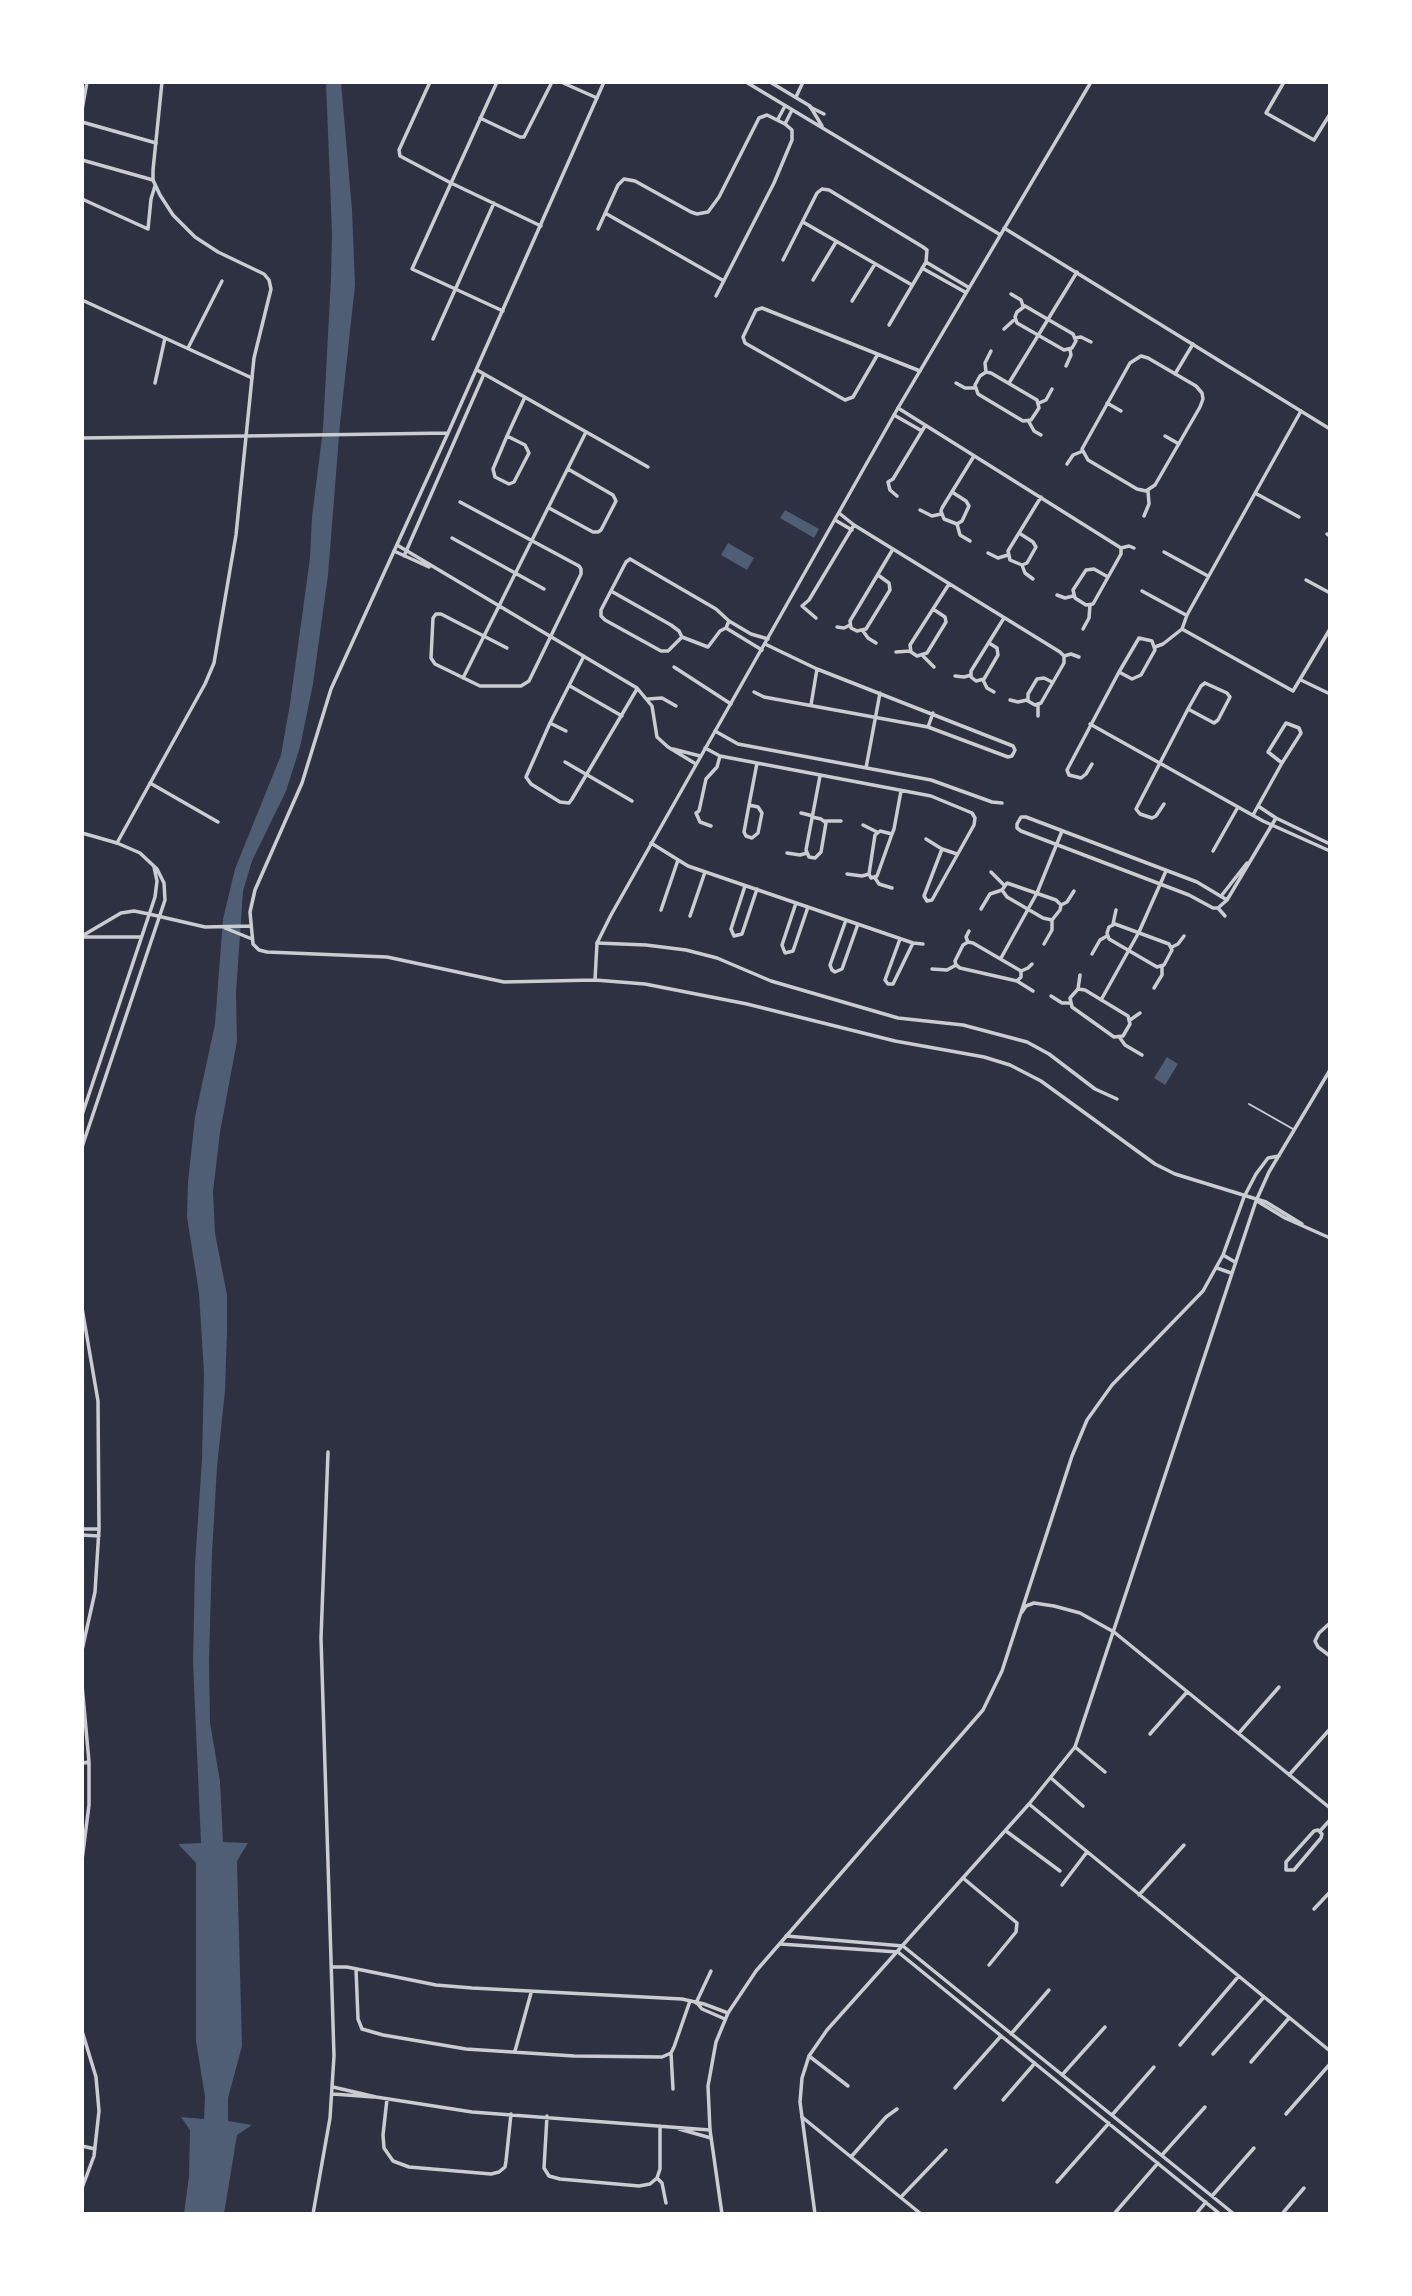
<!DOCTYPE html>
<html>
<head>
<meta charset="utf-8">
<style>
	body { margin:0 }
	#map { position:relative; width:1412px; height:2296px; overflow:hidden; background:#2d3142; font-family:Rubik,sans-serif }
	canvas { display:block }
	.frame { position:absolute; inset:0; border:84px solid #fff; pointer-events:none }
</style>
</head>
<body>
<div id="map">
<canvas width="1412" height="2296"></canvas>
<div class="frame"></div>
</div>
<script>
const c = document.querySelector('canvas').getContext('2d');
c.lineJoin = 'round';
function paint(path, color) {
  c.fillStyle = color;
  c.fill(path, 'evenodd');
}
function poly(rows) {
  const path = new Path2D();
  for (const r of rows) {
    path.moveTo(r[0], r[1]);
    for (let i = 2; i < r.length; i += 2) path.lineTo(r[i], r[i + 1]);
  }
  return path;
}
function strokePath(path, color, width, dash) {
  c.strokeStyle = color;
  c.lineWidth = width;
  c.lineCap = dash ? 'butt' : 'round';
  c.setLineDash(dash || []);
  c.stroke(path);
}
const water = poly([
	[326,82,341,82,352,210,355,285,340,424,328,575,313,684,300,747,286,791,252,861,243,891,236,993,237,1041,220,1132,213,1192,215,1233,227,1295,227,1331,225,1391,217,1467,212,1553,209,1661,210,1723,220,1781,223,1842,248,1843,237,1861,242,2046,228,2098,228,2121,252,2125,237,2135,224,2214,184,2214,189,2176,190,2130,181,2117,204,2119,205,2097,196,2041,196,1863,178,1844,201,1843,193,1663,195,1564,202,1459,204,1373,199,1293,187,1217,188,1182,195,1117,215,1024,223,919,235,869,281,755,290,704,310,558,312,517,323,429,331,278,332,234],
	[785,510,819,529,814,538,780,518],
	[728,543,754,558,747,570,721,555],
	[1167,1057,1178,1064,1165,1085,1154,1078]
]);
const service = poly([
	[1249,1104,1293,1129]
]);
const minor = poly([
	[430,82,399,150,400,156,451,183,541,226],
	[497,82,412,269,503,311],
	[561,82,597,98],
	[1284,82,1266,113,1314,140,1330,114],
	[796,97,803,82],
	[810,107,824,114],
	[82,110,87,82],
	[480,118,520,137,524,137,552,82],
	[778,119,785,106],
	[82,122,156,143],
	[785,124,792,110],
	[82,160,153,180],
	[82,199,148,229,151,199,155,186],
	[605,213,724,281],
	[803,222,912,285],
	[598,229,618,185,624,179,635,181,691,212,697,214,708,212,719,197,759,118,767,115,785,124,792,130,792,140,774,183,716,296],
	[783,260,817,193,822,189,829,190,923,247,927,250,926,262,889,325],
	[926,262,968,287],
	[922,268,965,292],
	[813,280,836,242],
	[1011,294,1021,300,1023,306],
	[82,300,252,378],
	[852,301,875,264],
	[1025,306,1073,334,1076,341,1072,348,1064,350,1017,323,1015,317,1017,312,1025,306],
	[1004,329,1015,319],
	[1075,338,1081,337,1091,342],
	[433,339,494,203],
	[188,348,222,281],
	[878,354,853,397,845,400,745,343,743,337,756,310,762,308,920,371],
	[1141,356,1148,358,1196,386,1202,393,1203,399,1200,407,1155,485,1146,491,1137,489,1088,460,1082,449,1130,363,1141,356],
	[1066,366,1071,355,1070,350],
	[477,370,648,467],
	[986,372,991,373,1037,400,1039,408,1031,420,1023,421,978,394,975,385,980,376,986,372],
	[986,372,985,363,991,351],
	[1175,374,1193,344],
	[155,383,165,338],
	[956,383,965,388,975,388],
	[1009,383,1077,272],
	[1039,403,1046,400,1052,389],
	[1107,403,1121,411],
	[898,408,1121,548],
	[894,415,922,431],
	[1029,422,1034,431,1041,435],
	[507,436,525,445,529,453,514,482,509,484,495,477,493,469,507,436,525,397],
	[1165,436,1179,444],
	[82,438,246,436],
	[1067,464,1073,455,1083,451],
	[952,492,966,501,969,506,962,521,957,524,944,519,941,511,942,508,974,456],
	[1255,493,1299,517],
	[897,496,890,490,888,482,893,479,925,426],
	[460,502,579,566,581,569,581,574,529,681,521,686,480,686,435,664,431,658,433,618,436,614,441,614,507,648],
	[549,508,593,532,598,532,601,530,616,501,613,495,568,469],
	[920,510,932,516,941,514],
	[839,513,854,525,1060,652,1064,656],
	[1144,516,1149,504,1148,491],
	[835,520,852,530],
	[957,524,960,535,970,541],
	[1019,533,1033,542,1036,547,1027,563,1022,565,1010,560,1008,551,1041,497],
	[1327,534,1330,536],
	[452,538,544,589],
	[397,545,637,688,652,706,657,737,668,747,696,764],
	[1121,548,1129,546,1134,548],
	[394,551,429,567],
	[1164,552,1208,576],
	[988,553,998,558,1008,555],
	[404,556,484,374],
	[630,559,716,609,729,621,726,628,720,631,708,647,682,637,668,651,661,651,605,620,601,616,601,610,626,562,630,559],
	[1022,565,1025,573,1033,579],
	[878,575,889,583,890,590,866,629,857,631,851,628,850,621,893,549],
	[1108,577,1094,569,1086,570,1073,590,1075,598,1086,605,1093,604,1121,554,1121,548],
	[1306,580,1330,593],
	[611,591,671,625,679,631,682,637],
	[1142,591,1186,615],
	[1057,595,1065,598,1073,596],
	[933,609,945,617,946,622,927,653,917,656,911,652,910,645,949,584],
	[816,618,802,606,809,600,854,525],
	[729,621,751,634,768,639],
	[837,627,844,628,850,625],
	[726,628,762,650],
	[1083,629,1089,618,1090,605],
	[1182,629,1187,615,1301,411],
	[1182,629,1293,691,1330,629],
	[863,631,868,638,876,643],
	[1139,638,1152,641,1155,650,1141,675,1132,679,1119,672,1139,638],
	[989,643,997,648,998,655,984,679,976,681,971,677,971,671,1004,618],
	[1155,647,1163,644,1182,629],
	[896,652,910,651],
	[584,656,550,723,526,777,531,784,560,802,569,803,572,799,637,689],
	[923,656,934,667],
	[1064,656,1071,654,1079,657],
	[674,667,731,704],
	[955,676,964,677,971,675],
	[463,678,586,432],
	[983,680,987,688,994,692],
	[1301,680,1330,694],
	[1052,682,1044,678,1037,679,1028,694,1028,701,1035,705,1041,703,1064,663,1064,656],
	[1205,683,1227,693,1230,697,1218,720,1214,723,1188,709,1201,686,1205,683],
	[570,686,622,716],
	[754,692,764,697,928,727,1008,757,1012,756,1015,750,1013,746,817,669,765,644],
	[648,699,662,698,676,706],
	[1010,700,1018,702,1027,700],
	[811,705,817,669],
	[1038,705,1038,716],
	[550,723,566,731],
	[1286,723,1299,728,1301,733,1282,763,1268,752,1286,723],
	[1090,724,1263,821,1330,851],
	[928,727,933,713],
	[715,731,738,744,931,780,992,802,1002,803],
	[705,748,720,756,931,796,972,813,975,818,974,825,932,900,927,901,924,896,942,849,957,854],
	[673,749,700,756],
	[565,762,632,801],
	[1092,764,1086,774,1081,778,1069,775,1067,770,1119,672],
	[866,768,880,693],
	[150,783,218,822],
	[1164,804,1156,816,1152,818,1140,814,1136,809,1188,709],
	[749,805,758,807,762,813,758,833,752,838,746,836,744,832,749,805,757,763],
	[1258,806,1276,818,1330,844],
	[801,813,813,816],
	[1253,815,1282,763],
	[812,817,821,819,826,823,821,852,815,858,809,857,806,850,820,776],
	[825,821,841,821],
	[863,825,877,832],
	[711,826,700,822,696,813,699,811,706,779,717,767,720,756],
	[82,833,117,843],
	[892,834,880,831,875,835,869,874,871,878,877,876,892,834,894,829,901,791],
	[926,839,942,849],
	[651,843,688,866,913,943,923,944],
	[1213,851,1238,807],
	[787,853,800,855,807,853],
	[991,872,1004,885],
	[847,874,862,876,869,874],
	[875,878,879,884,892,888],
	[745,886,731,929,734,936,742,934,757,889],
	[1002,890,1007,897,1043,918,1052,920],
	[1222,895,1247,863],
	[796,903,782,945,785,953,793,951,808,907],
	[1061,905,1067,902,1074,891],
	[1218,908,1227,900,1276,818],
	[981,909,990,894,1002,890,1007,883,1056,900,1061,905,1060,910,1052,920,1052,930,1044,944],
	[661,910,678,860],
	[690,916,705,872],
	[1225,916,1218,908,1213,908,1189,895,1021,831,1017,828,1017,824,1021,817,1026,817,1197,882,1227,900],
	[846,920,830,965,832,970,835,972,842,969,858,924],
	[1113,924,1116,910],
	[1115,924,1169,944,1172,950,1164,965,1157,967,1109,939,1107,933,1109,927,1115,924],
	[82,936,121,913,134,911,149,914],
	[84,937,141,937],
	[900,939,885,980,888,984,893,984,913,943],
	[968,942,973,943,1021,971],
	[597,943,646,945,686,950,717,958,771,981,898,1018,963,1025,1027,1042,1049,1054,1095,1089,1117,1099],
	[1172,947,1178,944,1184,936],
	[1092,954,1100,940,1107,936],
	[1001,958,1037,893,1062,831],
	[956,965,960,968,1017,981,1033,991],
	[932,969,947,970,956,965,955,961,963,945,968,942,966,937,969,931],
	[1017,981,1021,977,1021,971,1028,968,1032,964],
	[1154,988,1162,975,1162,967],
	[1078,989,1085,990,1128,1016,1130,1024,1123,1036,1114,1037,1072,1007,1070,998,1078,989],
	[1078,989,1080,975],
	[1051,996,1062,1003,1070,1003],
	[1101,1000,1139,932,1166,871],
	[1130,1020,1140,1013],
	[1120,1038,1125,1045,1142,1055],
	[82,1308,98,1401,99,1529,95,1592,82,1650],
	[82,1529,99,1529],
	[82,1535,99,1536],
	[1330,1623,1319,1633,1315,1641,1318,1647,1330,1656],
	[1114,1632,1330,1808],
	[82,1685,89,1762,89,1805,82,1860],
	[1239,1733,1279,1687],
	[1150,1734,1187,1692],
	[1075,1747,1105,1772],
	[82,1763,89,1762],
	[1289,1775,1330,1729],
	[1051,1778,1083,1806],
	[1029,1804,1330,2051],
	[1318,1830,1322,1834,1321,1838,1294,1870,1286,1870,1286,1862,1314,1831,1318,1830],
	[1006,1831,1060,1871],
	[1320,1831,1330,1820],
	[963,1878,1017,1923,1016,1932,989,1965],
	[1062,1885,1087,1852],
	[1139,1895,1184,1845],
	[1314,1909,1330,1892],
	[786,1936,903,1946,1234,2214],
	[780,1944,898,1952,1220,2214],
	[332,1967,347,1967,436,1985,472,1988,682,1999,704,2004,728,2013],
	[356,1969,358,2019,362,2029,383,2035,466,2049,574,2056,662,2057,671,2053,674,2047,690,2001],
	[696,2003,711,1971],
	[697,2003,702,2009,725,2019],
	[82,2031,96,2077,99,2111,94,2156,82,2188],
	[1011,2034,1049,1990],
	[1180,2045,1238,1977],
	[515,2051,531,1993],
	[671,2053,673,2089],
	[1213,2054,1264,1997],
	[809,2056,848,2086],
	[1251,2062,1289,2018],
	[1062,2075,1105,2027],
	[333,2087,376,2097,472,2112,710,2130],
	[955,2088,1001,2036],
	[333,2094,374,2097],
	[387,2099,383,2135,384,2148,393,2161,409,2167,491,2174,499,2172,505,2167,506,2161,511,2114],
	[1003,2100,1035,2063],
	[1286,2114,1330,2064],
	[1112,2115,1154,2067],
	[547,2116,544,2168,549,2176,560,2179,639,2186,650,2184,657,2178,660,2169,660,2126],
	[802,2117,921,2214],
	[679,2129,711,2138],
	[82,2146,95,2149],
	[1162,2155,1205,2107],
	[851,2157,886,2117,897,2109],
	[657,2178,662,2183,666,2203],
	[1057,2182,1109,2123],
	[1212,2196,1254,2148],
	[901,2197,946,2150],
	[313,2214,330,2118,334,2056,321,1638,328,1452],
	[1114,2214,1158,2163],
	[1196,2214,1206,2202],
	[1282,2214,1304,2188]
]);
const tertiary = poly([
	[604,82,448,433,331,689,302,783,255,890,250,912,253,944,259,950,267,952,387,957,504,982,595,980,645,984,747,1004,895,1041,984,1057,1010,1065,1041,1081,1155,1164,1175,1174,1266,1202,1302,1224],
	[746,82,999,234],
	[770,82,810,106,822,126],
	[1004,228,1330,429],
	[246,436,448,433],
	[149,914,205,927,251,926],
	[225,928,252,939],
	[595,980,597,943,611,915,898,408,1091,82],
	[82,1115,155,897,157,881,154,867],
	[82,1147,165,900,164,883,157,869,140,853,117,843,205,684,214,663,236,535,254,358,271,289,269,280,264,274,218,252,195,237,173,215,160,195,153,180,153,170,162,82],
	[1257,1201,1285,1218,1330,1238],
	[1223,1255,1235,1262],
	[1217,1268,1231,1273],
	[1022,1612,1026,1606,1034,1603,1054,1606,1080,1613,1114,1632],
	[722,2214,710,2130,708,2086,716,2042,728,2013,756,1971,983,1710,1002,1671,1072,1456,1087,1420,1112,1385,1203,1291,1223,1255,1244,1197,1256,1174,1268,1158,1279,1156],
	[815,2214,800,2102,802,2078,809,2056,827,2030,1029,1804,1075,1747,1256,1201,1269,1172,1330,1070]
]);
paint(water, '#4f5d75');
strokePath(service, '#caccd0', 2);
strokePath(minor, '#caccd0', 3.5);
strokePath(tertiary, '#caccd0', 3.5);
</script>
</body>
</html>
